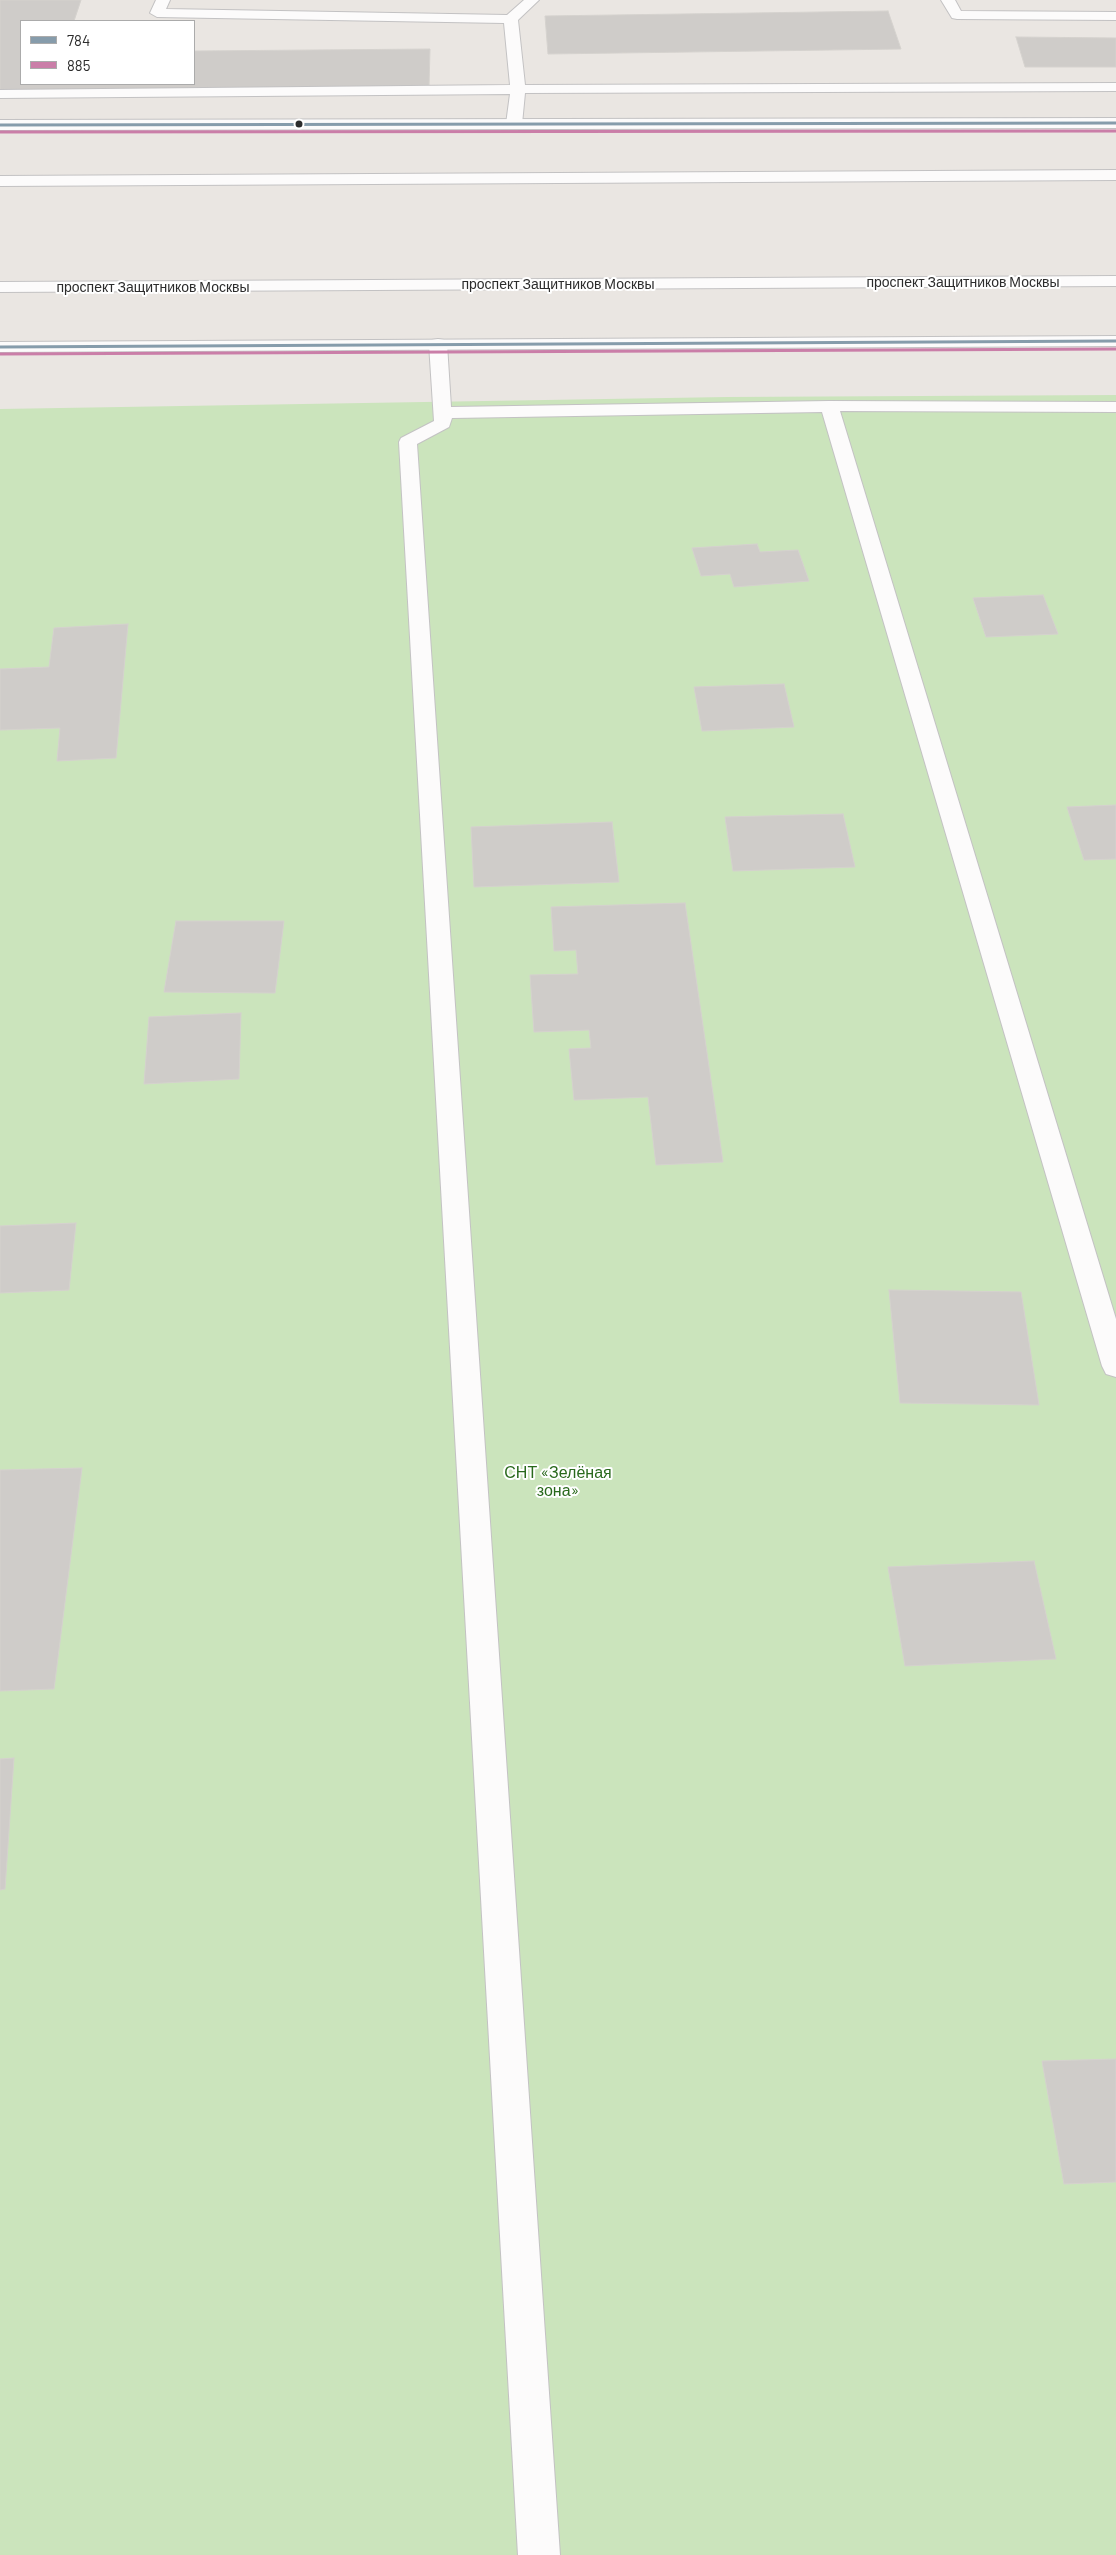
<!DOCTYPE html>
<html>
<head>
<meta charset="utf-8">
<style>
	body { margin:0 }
	#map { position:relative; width:1116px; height:2555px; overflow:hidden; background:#eae6e2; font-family:Barlow,sans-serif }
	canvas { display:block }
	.legend { position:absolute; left:20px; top:20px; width:175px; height:65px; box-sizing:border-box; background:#fff; border:1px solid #ababab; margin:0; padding:6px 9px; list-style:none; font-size:15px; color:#2c2c2c }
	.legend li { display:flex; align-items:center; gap:10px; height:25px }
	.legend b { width:25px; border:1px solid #ababab }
</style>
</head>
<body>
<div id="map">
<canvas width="1116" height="2555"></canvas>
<ul class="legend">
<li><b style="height:6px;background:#869cab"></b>784</li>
<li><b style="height:6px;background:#ca7ea8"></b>885</li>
</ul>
</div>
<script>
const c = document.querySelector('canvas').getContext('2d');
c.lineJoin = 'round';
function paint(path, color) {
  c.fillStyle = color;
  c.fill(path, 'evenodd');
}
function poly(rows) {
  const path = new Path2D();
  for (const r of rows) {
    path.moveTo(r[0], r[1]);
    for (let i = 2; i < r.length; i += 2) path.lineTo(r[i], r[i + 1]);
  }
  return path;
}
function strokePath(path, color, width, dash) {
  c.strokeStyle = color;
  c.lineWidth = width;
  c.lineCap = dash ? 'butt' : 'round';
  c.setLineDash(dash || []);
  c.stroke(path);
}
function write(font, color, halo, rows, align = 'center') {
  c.font = font + ' Barlow,sans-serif';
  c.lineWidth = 4;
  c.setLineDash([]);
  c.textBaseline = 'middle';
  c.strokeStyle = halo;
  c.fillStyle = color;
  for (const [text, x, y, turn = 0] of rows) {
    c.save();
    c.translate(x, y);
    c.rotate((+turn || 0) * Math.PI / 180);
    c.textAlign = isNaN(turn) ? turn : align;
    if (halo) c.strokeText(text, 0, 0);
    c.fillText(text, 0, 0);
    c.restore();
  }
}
const green = poly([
	[1116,395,1116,2555,0,2555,0,409,727,397]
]);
const building = poly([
	[0,0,81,0,74,21,21,21,21,84,194,84,194,51,430,49,429,87,0,91,0,0],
	[888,11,901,49,548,54,545,16,888,11],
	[1016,37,1116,38,1116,67,1025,67,1016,37],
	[757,544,760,552,798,550,809,581,734,587,730,574,701,576,692,548,757,544],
	[1043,595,1058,634,986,637,973,598,1043,595],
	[128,624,116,758,57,761,60,728,0,730,0,669,49,667,54,628,128,624],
	[784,684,794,727,702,731,694,687,784,684],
	[1116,805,1116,859,1084,860,1067,807,1116,805],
	[843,814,855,867,733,871,725,817,843,814],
	[612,822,619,882,474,887,471,827,612,822],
	[685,903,723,1162,656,1165,648,1097,574,1100,569,1049,591,1048,589,1030,534,1032,530,975,578,974,576,950,554,951,551,907,685,903],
	[176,921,284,921,275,993,164,992,176,921],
	[241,1013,239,1079,144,1084,149,1017,241,1013],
	[76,1223,69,1290,0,1293,0,1226,76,1223],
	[889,1290,1021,1292,1039,1405,900,1403,889,1290],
	[82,1468,54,1689,0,1691,0,1470,82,1468],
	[1034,1561,1056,1659,905,1666,888,1567,1034,1561],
	[14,1758,5,1889,0,1890,0,1759,14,1758],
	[1116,2059,1116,2182,1064,2184,1042,2061,1116,2059]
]);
const lane = poly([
	[156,0,170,0,166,9,507,15,524,0,539,0,518,20,525,85,1116,83,1116,91,525,93,522,124,514,129,506,124,510,94,0,98,0,90,510,85,504,23,157,17,150,13,156,0],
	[941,0,955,0,961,11,1116,12,1116,20,957,19,952,18,941,0],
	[438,339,444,340,447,344,451,407,829,401,1116,402,1116,412,840,411,1116,1319,1116,1377,1106,1374,1102,1366,822,412,452,418,449,427,417,444,560,2555,518,2555,399,442,401,438,434,421,429,344,432,340,438,339]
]);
const secondary = poly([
	[1116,118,1116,128,0,130,0,120,1116,118],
	[1116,170,1116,180,0,186,0,176,1116,170],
	[1116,276,1116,286,0,292,0,282,1116,276],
	[1116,336,1116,346,0,352,0,342,1116,336]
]);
const bus1 = poly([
	[0,125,1116,123],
	[0,347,1116,341]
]);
const bus2 = poly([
	[0,132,1116,131],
	[0,354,1116,349]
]);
const markers = [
	[299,124,4.5,"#2c2c2c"]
];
const farStreetnames = [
	["проспект Защитников Москвы",963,282],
	["проспект Защитников Москвы",558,284],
	["проспект Защитников Москвы",153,287]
];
const parkNames = [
	["СНТ «Зелёная",558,1473],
	["зона»",558,1491]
];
paint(green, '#cbe4bc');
paint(building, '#cfccc9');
strokePath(building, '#d5d2ce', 1);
strokePath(lane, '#c3c2c3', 2);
strokePath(secondary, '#c3c2c3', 2);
paint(lane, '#fcfbfb');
paint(secondary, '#fcfbfb');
strokePath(bus1, '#869cab', 3);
strokePath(bus2, '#ca7ea8', 3);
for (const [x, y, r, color] of markers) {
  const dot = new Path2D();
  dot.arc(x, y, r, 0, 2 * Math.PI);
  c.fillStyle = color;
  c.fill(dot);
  strokePath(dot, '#fff', 2);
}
write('14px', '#2c2c2c', '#fff', farStreetnames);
write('16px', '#29691c', '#fff', parkNames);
</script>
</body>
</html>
